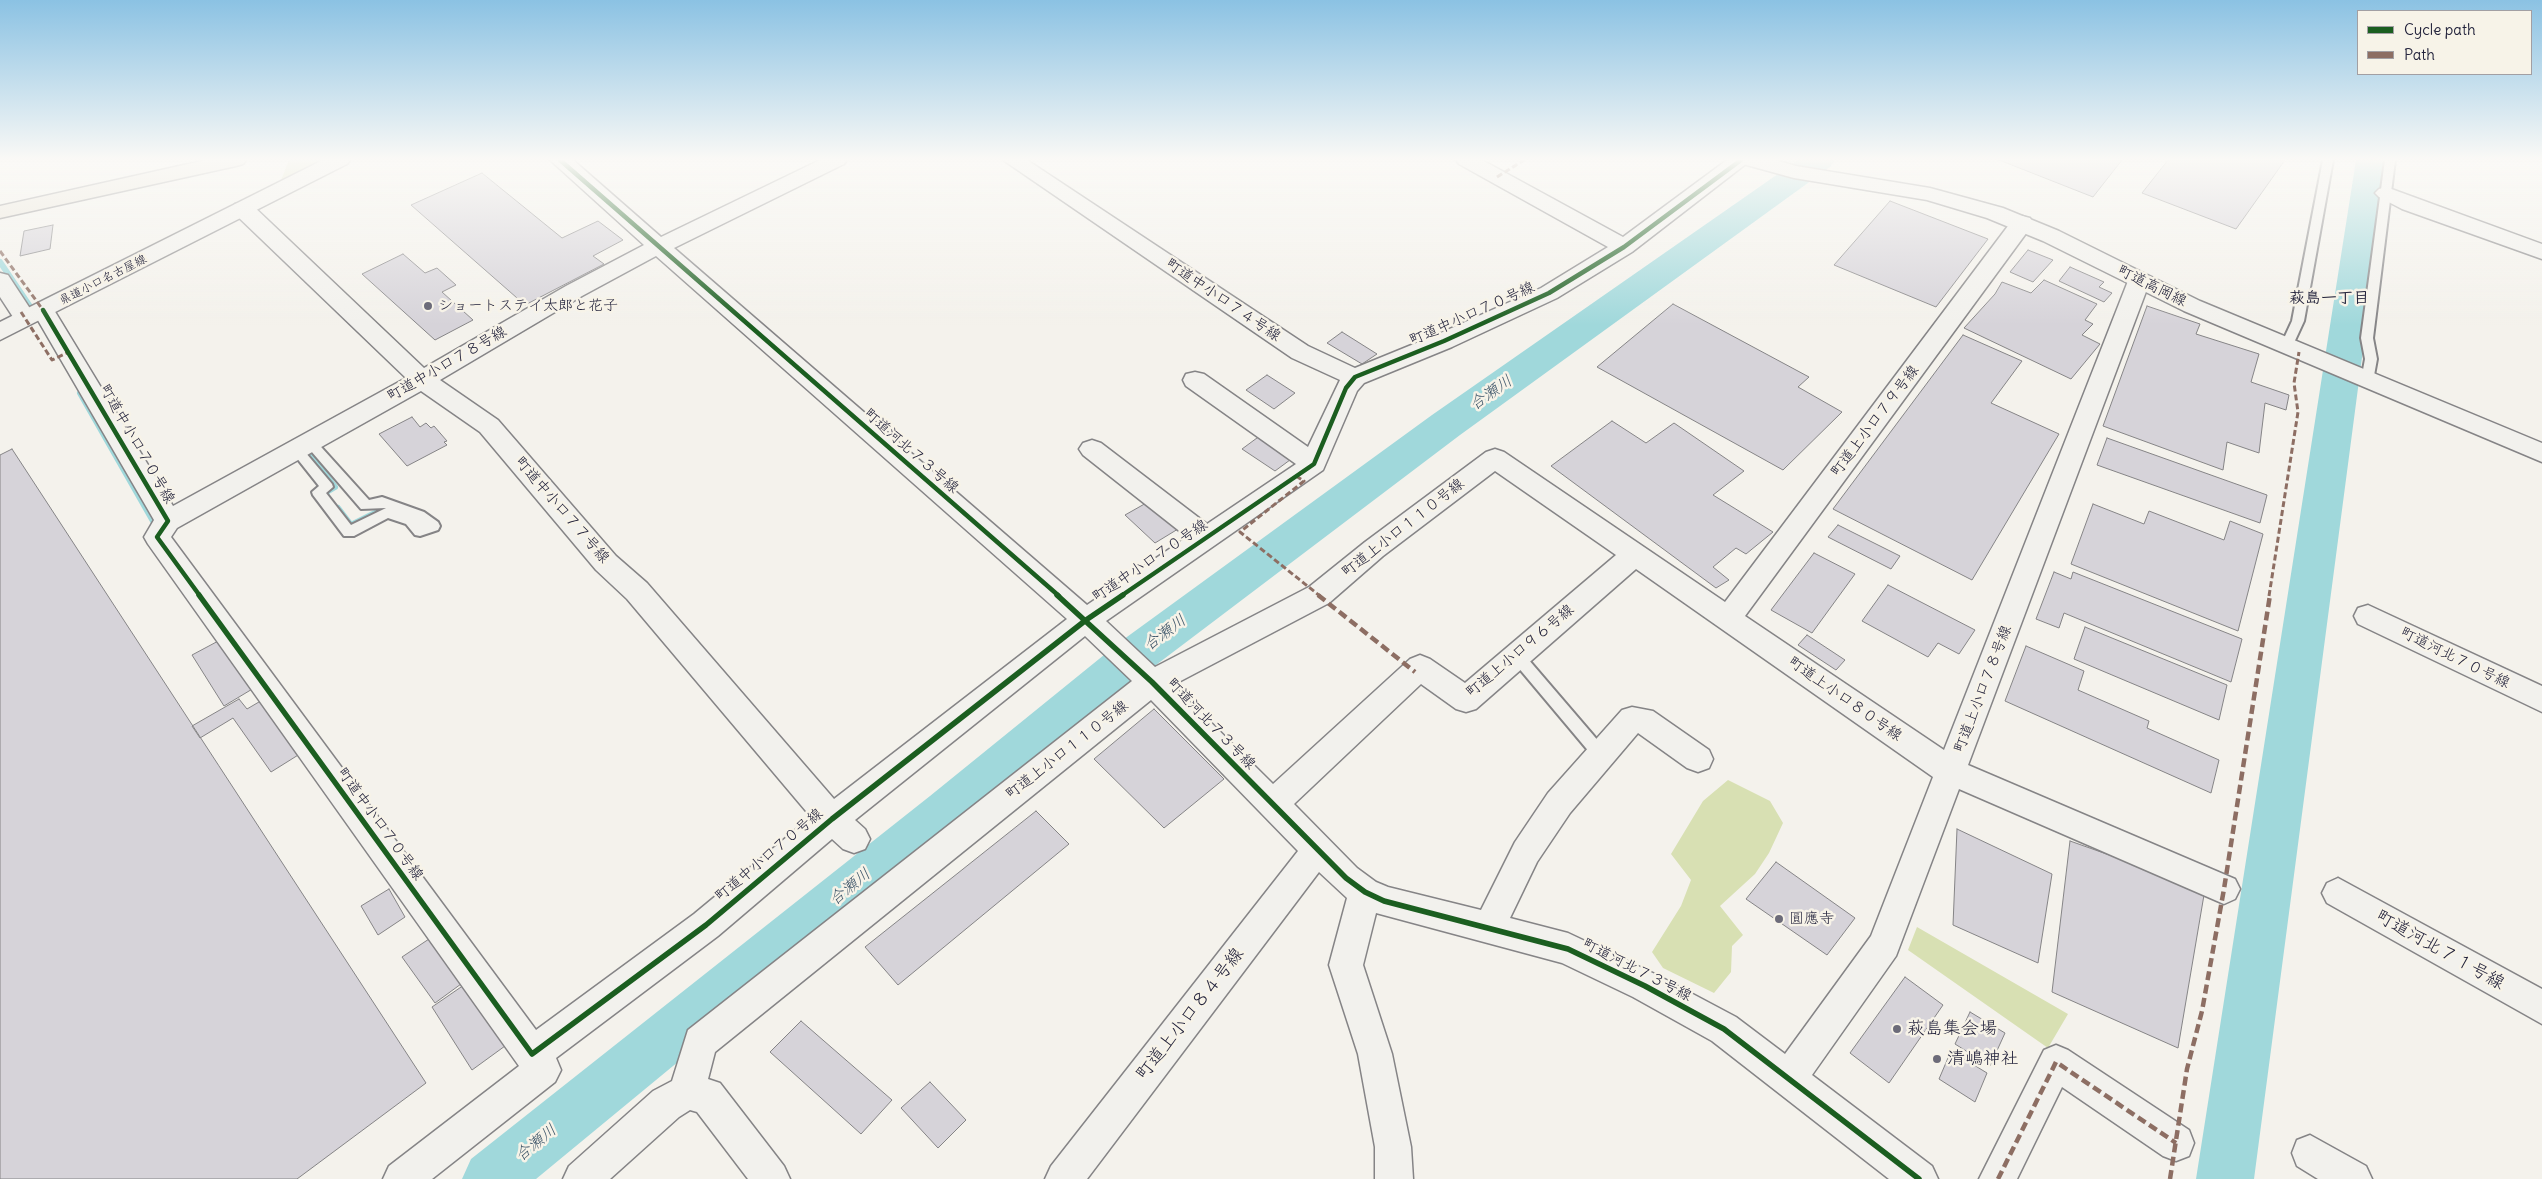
<!DOCTYPE html>
<html>
<head>
<meta charset="utf-8">
<style>
	body { margin:0 }
	#map { position:relative; width:2542px; height:1179px; overflow:hidden; background:#f4f2ec; font-family:Delius,sans-serif }
	canvas { display:block }
	.legend { position:absolute; left:2357px; top:10px; width:175px; height:65px; box-sizing:border-box; background:#f7f3e8; border:1px solid #a29fa3; margin:0; padding:6px 9px; list-style:none; font-size:15px; color:#22223b }
	.legend li { display:flex; align-items:center; gap:10px; height:25px }
	.legend b { width:25px; border:1px solid #a29fa3 }
</style>
</head>
<body>
<div id="map">
<canvas width="2542" height="1179"></canvas>
<ul class="legend">
<li><b style="height:6px;background:#1b5e20"></b>Cycle path</li>
<li><b style="height:6px;background:#8d6e63"></b>Path</li>
</ul>
</div>
<script>
const c = document.querySelector('canvas').getContext('2d');
c.lineJoin = 'round';
function paint(path, color) {
  c.fillStyle = color;
  c.fill(path, 'evenodd');
}
function poly(rows) {
  const path = new Path2D();
  for (const r of rows) {
    path.moveTo(r[0], r[1]);
    for (let i = 2; i < r.length; i += 2) path.lineTo(r[i], r[i + 1]);
  }
  return path;
}
function strokePath(path, color, width, dash) {
  c.strokeStyle = color;
  c.lineWidth = width;
  c.lineCap = dash ? 'butt' : 'round';
  c.setLineDash(dash || []);
  c.stroke(path);
}
function write(font, color, halo, rows, align = 'center') {
  c.font = font + ' Delius,"Klee One",sans-serif';
  c.lineWidth = 5;
  c.setLineDash([]);
  c.textBaseline = 'middle';
  c.strokeStyle = halo;
  c.fillStyle = color;
  for (const [text, x, y, turn = 0] of rows) {
    c.save();
    c.translate(x, y);
    c.rotate((+turn || 0) * Math.PI / 180);
    c.textAlign = isNaN(turn) ? turn : align;
    if (halo) c.strokeText(text, 0, 0);
    c.fillText(text, 0, 0);
    c.restore();
  }
}
const green = poly([
	[289,160,323,160,281,180],
	[1728,780,1770,801,1783,823,1769,853,1755,874,1720,906,1743,935,1732,946,1731,972,1714,993,1663,968,1652,952,1681,906,1691,880,1671,854,1703,801],
	[1917,927,2068,1014,2048,1048,1908,950]
]);
const stream = poly([
	[0,262,29,305],
	[80,393,153,521],
	[305,448,335,487,325,493],
	[338,508,351,525,381,510]
]);
const river = poly([
	[1798,160,1835,160,1830,167,1460,435,1152,668,964,826,536,1179,462,1179,471,1159,930,796,1120,642,1432,415,1798,160],
	[2356,160,2388,160,2254,1179,2196,1179,2356,160]
]);
const building = poly([
	[1999,160,2122,160,2093,197,1999,160],
	[2168,160,2285,160,2236,229,2142,193,2168,160],
	[482,173,562,238,598,221,623,240,593,256,604,264,525,305,411,205,482,173],
	[1890,201,1988,239,1936,307,1834,265,1890,201],
	[53,225,50,249,20,256,24,231,53,225],
	[2028,250,2053,260,2033,282,2010,272,2028,250],
	[403,254,425,273,437,268,456,285,442,292,473,320,435,340,362,274,403,254],
	[2070,267,2104,282,2099,287,2112,293,2104,302,2059,281,2070,267],
	[2044,280,2097,304,2085,320,2093,324,2082,335,2100,344,2071,379,1964,328,1995,294,2002,282,2031,293,2044,280],
	[1673,304,1809,377,1798,387,1842,412,1783,470,1597,367,1673,304],
	[2147,306,2200,324,2196,334,2259,354,2251,382,2289,395,2286,410,2265,403,2259,453,2227,442,2223,470,2103,426,2147,306],
	[1342,332,1377,354,1362,364,1327,343,1342,332],
	[1963,335,2022,361,1991,403,2059,434,1972,580,1833,509,1963,335],
	[1267,375,1295,393,1274,409,1246,390,1267,375],
	[412,417,420,427,426,423,431,428,434,426,447,441,444,442,447,445,407,466,379,434,412,417],
	[1612,421,1646,443,1674,423,1744,471,1713,495,1773,532,1746,554,1736,548,1713,567,1729,580,1716,588,1551,466,1612,421],
	[1261,435,1294,457,1275,471,1242,449,1261,435],
	[2107,438,2267,495,2260,523,2097,465,2107,438],
	[12,449,426,1083,297,1179,0,1179,0,455,12,449],
	[1148,502,1178,529,1155,543,1125,515,1148,502],
	[2093,504,2144,524,2149,511,2224,540,2230,521,2263,534,2238,631,2071,564,2093,504],
	[1838,525,1900,556,1891,569,1828,537,1838,525],
	[1814,553,1855,574,1812,633,1771,610,1814,553],
	[2054,572,2071,579,2073,572,2242,639,2231,682,2064,613,2059,628,2036,619,2054,572],
	[1888,585,1975,630,1959,654,1938,643,1928,657,1862,621,1888,585],
	[2085,627,2227,685,2219,720,2074,659,2085,627],
	[1807,635,1845,660,1836,670,1798,645,1807,635],
	[222,639,254,688,224,706,192,655,222,639],
	[2026,646,2084,671,2078,690,2149,721,2147,728,2219,760,2211,793,2005,701,2026,646],
	[239,699,247,709,264,699,303,752,271,772,233,718,200,738,192,726,239,699],
	[1154,709,1224,779,1164,828,1094,759,1154,709],
	[1036,811,1069,844,898,985,865,947,1036,811],
	[1957,829,2052,874,2038,963,1953,925,1957,829],
	[2070,841,2205,889,2178,1048,2052,992,2070,841],
	[1776,862,1855,918,1827,955,1746,899,1776,862],
	[389,889,405,917,378,935,361,906,389,889],
	[429,939,461,984,435,1003,402,957,429,939],
	[1905,977,1943,1005,1889,1083,1850,1053,1905,977],
	[464,985,505,1046,472,1070,432,1007,464,985],
	[1970,1012,2005,1033,1990,1066,1955,1044,1970,1012],
	[801,1021,892,1100,861,1134,770,1052,801,1021],
	[1951,1051,1987,1073,1975,1102,1939,1079,1951,1051],
	[930,1082,966,1120,938,1148,901,1108,930,1082]
]);
const service = poly([
	[2323,160,2333,160,2304,321,2292,347,2286,351,2280,347,2292,321,2323,160],
	[2385,160,2395,160,2373,338,2377,359,2373,381,2367,385,2361,381,2365,359,2361,338,2385,160],
	[309,437,313,438,369,500,382,497,424,512,438,522,440,526,438,530,420,536,415,535,406,524,388,518,354,536,344,536,313,495,312,492,319,486,292,452,290,449,292,446,300,446,332,484,333,487,326,493,351,525,386,508,361,509,305,444,303,441,305,438,309,437],
	[1517,650,1522,652,1606,750,1609,755,1606,760,1601,761,1596,760,1512,660,1510,656,1512,652,1517,650]
]);
const minor = poly([
	[550,160,573,160,661,237,820,160,847,160,844,164,674,248,1087,605,1187,537,1083,455,1079,449,1083,443,1092,440,1101,443,1207,524,1296,464,1186,386,1183,380,1186,374,1195,372,1204,374,1308,447,1340,380,1292,358,1003,160,1027,160,1308,346,1355,368,1436,335,1541,288,1608,247,1459,164,1456,160,1482,160,1623,237,1727,160,1751,160,1632,252,1557,298,1452,347,1364,383,1357,391,1323,470,1106,621,1155,667,1309,587,1365,542,1486,452,1495,449,1504,452,1725,602,2014,218,2022,216,2030,218,2033,223,2030,228,1745,616,1944,750,2128,281,2131,276,2139,274,2147,276,2150,281,1968,765,2235,879,2240,889,2235,899,2224,904,1959,789,1896,956,1812,1075,1932,1166,1938,1179,1889,1179,1712,1041,1633,997,1562,963,1376,913,1363,965,1392,1054,1411,1147,1413,1179,1375,1179,1375,1147,1358,1054,1329,965,1347,898,1319,872,1087,1179,1045,1179,1051,1166,1298,851,1151,700,715,1052,708,1079,720,1083,784,1166,790,1179,748,1179,697,1112,690,1110,679,1117,610,1179,563,1179,569,1166,653,1091,672,1081,688,1030,1132,681,1085,636,855,820,865,829,870,839,865,849,854,853,843,849,832,839,718,936,556,1058,561,1070,555,1082,432,1179,383,1179,389,1166,519,1066,148,544,144,537,154,520,32,310,35,305,43,303,51,305,173,506,406,378,235,214,232,209,235,204,243,203,251,204,424,368,566,286,644,245,550,160],
	[656,256,1067,619,834,799,647,583,616,556,498,420,440,380,582,296,656,256],
	[421,391,480,432,596,570,627,599,811,817,694,914,536,1030,171,537,177,528,421,391],
	[1495,471,1616,555,1465,683,1430,659,1420,655,1410,659,1273,784,1173,685,1329,603,1383,556,1495,471],
	[1636,569,1933,777,1871,936,1785,1054,1736,1017,1657,975,1568,933,1510,918,1537,862,1570,813,1638,733,1687,768,1698,772,1709,768,1713,759,1709,750,1653,711,1632,707,1622,710,1548,793,1515,842,1481,910,1388,887,1376,882,1357,868,1294,804,1421,684,1456,709,1466,712,1476,709,1636,569],
	[2386,187,2542,244,2542,259,2402,209,2379,197,2375,193,2379,189,2386,187],
	[0,273,8,275,29,307,33,312,29,317,21,319,13,317,0,297,0,273],
	[2368,605,2542,686,2542,712,2358,624,2354,616,2358,608,2368,605],
	[2338,878,2542,989,2542,1024,2327,903,2322,893,2327,883,2338,878],
	[2056,1045,2068,1050,2189,1130,2194,1143,2189,1156,2176,1161,2163,1156,2062,1087,2017,1179,1979,1179,2044,1050,2056,1045],
	[2310,1135,2366,1166,2372,1179,2318,1179,2297,1166,2292,1153,2297,1140,2310,1135]
]);
const tertiary = poly([
	[1740,160,1775,160,1796,166,1930,188,2003,208,2059,231,2200,301,2542,443,2542,462,2184,311,2043,241,1987,218,1927,200,1794,178,1743,164,1740,160]
]);
const secondary = poly([
	[323,160,350,160,347,164,0,340,0,322,323,160]
]);
const trunk = poly([
	[206,160,246,160,243,164,236,166,0,218,0,206,206,160]
]);
const quietFar1 = poly([
	[1497,177,1524,160],
	[0,251,43,310],
	[21,312,52,360,69,352],
	[1296,476,1304,481,1240,532,1320,596],
	[2269,596,2298,412,2294,383,2299,352]
]);
const quiet = poly([
	[1318,595,1415,672],
	[1998,1179,2056,1062,2176,1143],
	[2170,1179,2187,1069,2202,1011,2224,889,2270,595]
]);
const cyclewayFar1 = poly([
	[560,160,1059,596],
	[43,310,168,521,157,537,200,596],
	[1121,596,1314,464,1346,388,1355,377,1444,341,1549,293,1624,247,1741,160]
]);
const cycleway = poly([
	[199,595,532,1054,706,925,832,819,1086,620,1123,595],
	[1057,595,1152,682,1346,878,1365,892,1384,901,1568,949,1645,986,1724,1029,1919,1179]
]);
const markers = [
	[428,306,5,"#6c6b79"],
	[1779,919,5,"#6c6b79"],
	[1897,1029,5,"#6c6b79"],
	[1937,1059,5,"#6c6b79"]
];
const farStreetnames = [
	["県道小口名古屋線",103,280,-27]
];
const streetNames = [
	["町道高岡線",2152,286,26],
	["町道中小口７４号線",1223,300,34],
	["町道中小口７０号線",1472,314,-24],
	["町道中小口７８号線",447,364,-30],
	["町道上小口７９号線",1875,421,-53],
	["町道中小口７０号線",137,444,60],
	["町道河北７３号線",911,451,41],
	["町道中小口７７号線",562,510,49],
	["町道上小口１１０号線",1403,528,-38],
	["町道中小口７０号線",1150,561,-34],
	["町道上小口９６号線",1520,651,-40],
	["町道河北７０号線",2455,658,26],
	["町道上小口７８号線",1983,689,-69],
	["町道上小口８０号線",1845,699,35],
	["町道河北７３号線",1211,724,46],
	["町道上小口１１０号線",1067,750,-38],
	["町道中小口７０号線",380,824,54],
	["町道中小口７０号線",769,855,-40],
	["町道河北７３号線",1637,970,27]
];
const poiNames = [
	["ショートステイ太郎と花子",438,306],
	["圓應寺",1789,919]
];
const neighbourhoodNames = [
	["萩島一丁目",2329,298]
];
const waterNames = [
	["合瀬川",1491,393,-35],
	["合瀬川",1165,633,-37],
	["合瀬川",850,887,-39],
	["合瀬川",536,1143,-39]
];
const nearStreetnames = [
	["町道河北７１号線",2440,950,29],
	["町道上小口８４号線",1190,1014,-52]
];
const nearPoinames = [
	["萩島集会場",1907,1029],
	["清嶋神社",1947,1059]
];
paint(green, '#d8e0b3');
strokePath(stream, '#a0d8db', 6);
paint(river, '#a0d8db');
paint(building, '#d6d3d9');
strokePath(building, '#858486', 1);
strokePath(service, '#858486', 4);
strokePath(minor, '#858486', 3);
strokePath(tertiary, '#858486', 3);
strokePath(secondary, '#858486', 3);
strokePath(trunk, '#858486', 3);
paint(service, '#f2f1ed');
paint(minor, '#f2f1ed');
paint(tertiary, '#f2f1ed');
paint(secondary, '#f2f1ed');
paint(trunk, '#ebe6da');
strokePath(quietFar1, '#8d6e63', 3, [6, 3]);
strokePath(quiet, '#8d6e63', 4.5, [9, 4.5]);
strokePath(cyclewayFar1, '#1b5e20', 4.5);
strokePath(cycleway, '#1b5e20', 5.5);
const sky = c.createLinearGradient(0, 0, 0, 325);
sky.addColorStop(0, '#8bc2e3');
sky.addColorStop(0.49, '#faf9f6');
sky.addColorStop(1, '#faf9f600');
c.fillStyle = sky;
c.fillRect(0, 0, 2542, 325);
for (const [x, y, r, color] of markers) {
  const dot = new Path2D();
  dot.arc(x, y, r, 0, 2 * Math.PI);
  c.fillStyle = color;
  c.fill(dot);
  strokePath(dot, '#f7f3e8', 2);
}
write('12px', '#22223b', '#f7f3e8', farStreetnames);
write('15px', '#22223b', '#f7f3e8', streetNames);
write('15px', '#22223b', '#f7f3e8', poiNames, 'left');
write('bold 16px', '#22223b', '#f7f3e8', neighbourhoodNames);
write('italic 16px', '#3d5569', '#f7f3e8', waterNames);
write('18px', '#22223b', '#f7f3e8', nearStreetnames);
write('18px', '#22223b', '#f7f3e8', nearPoinames, 'left');
</script>
</body>
</html>
